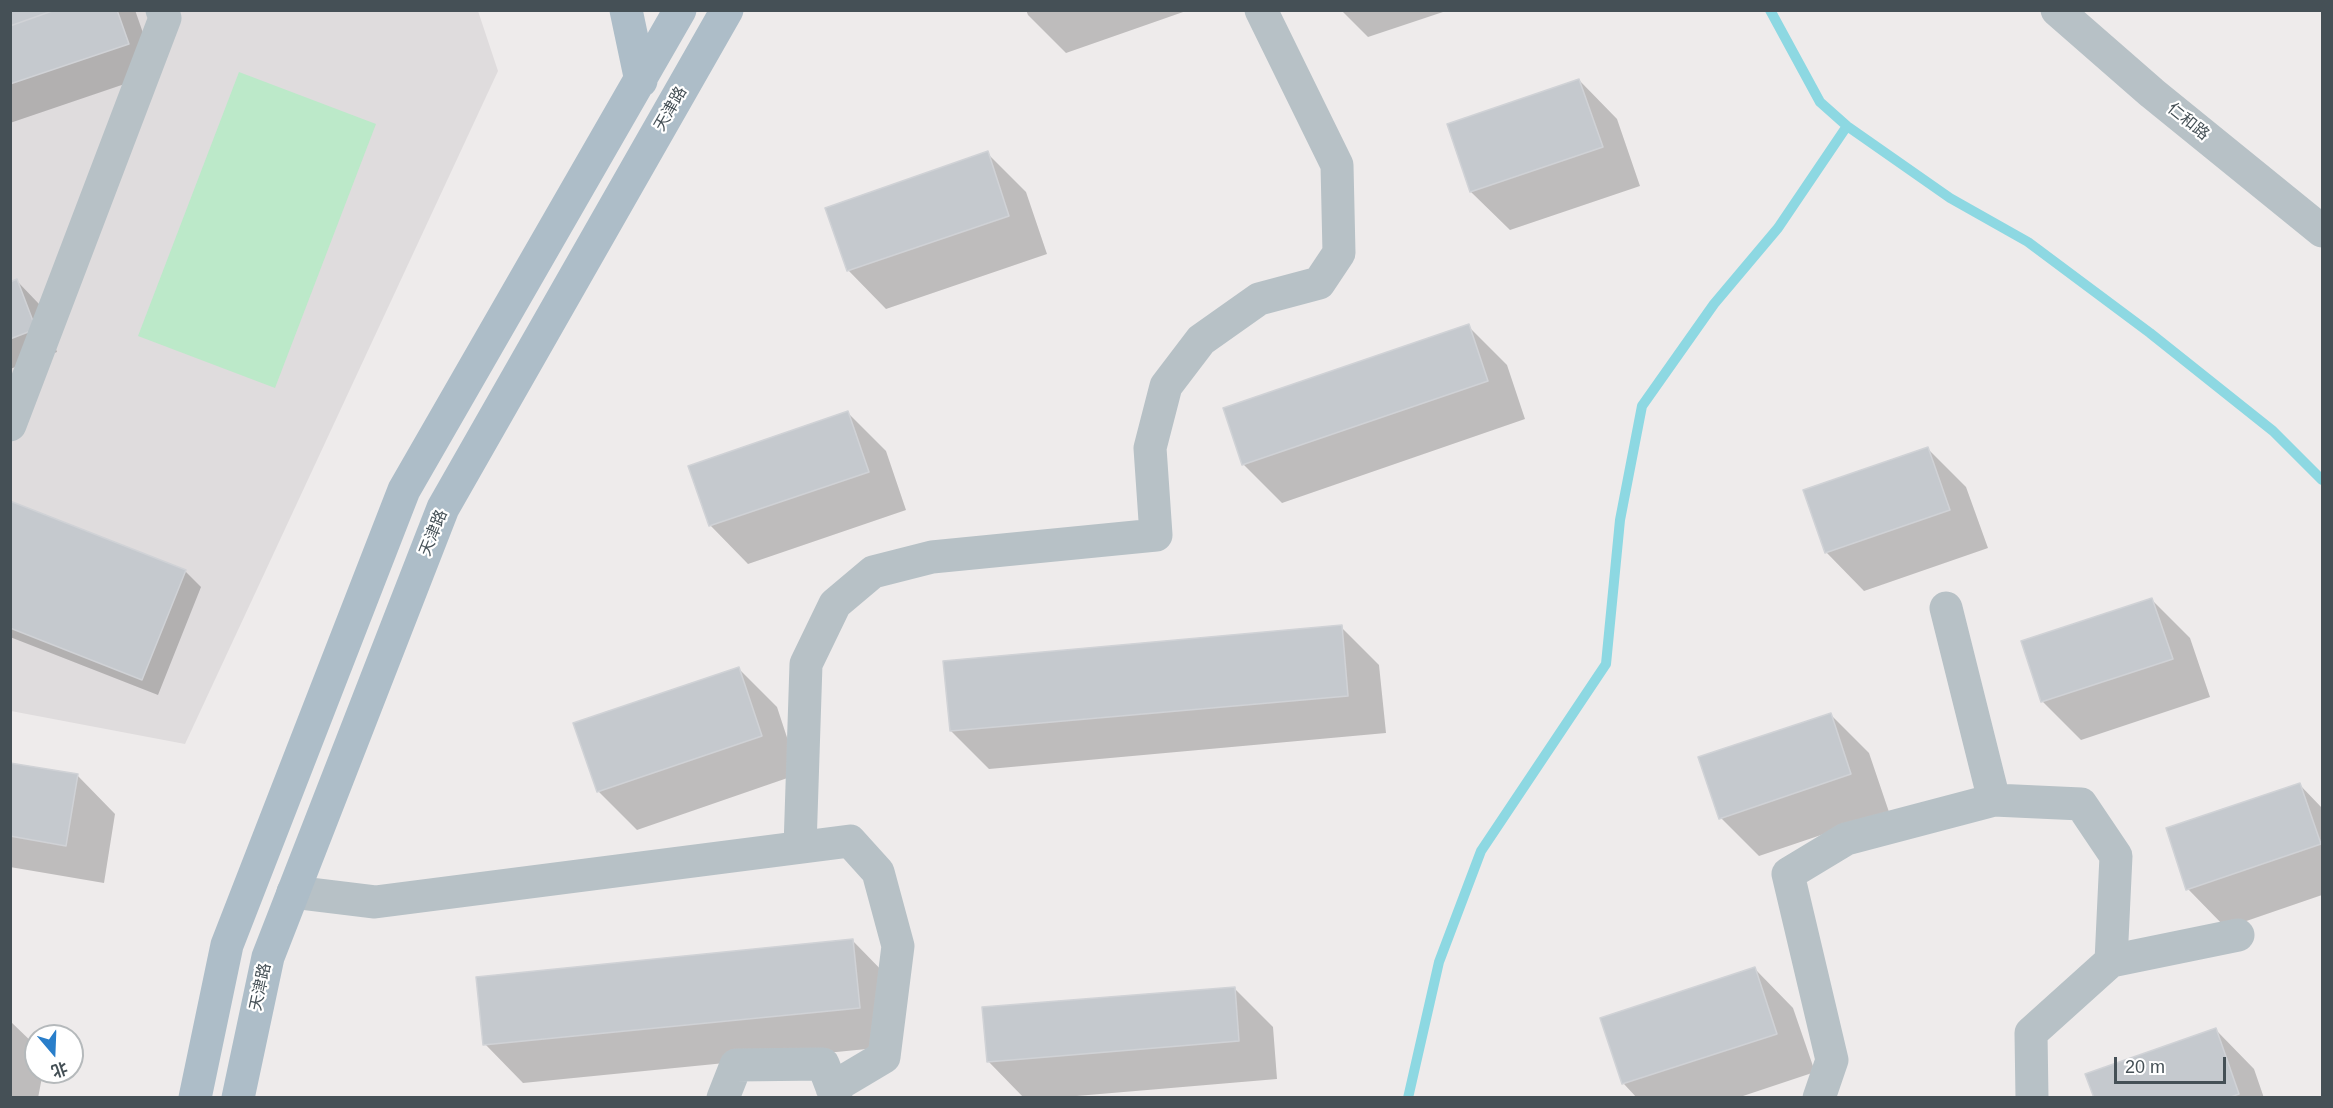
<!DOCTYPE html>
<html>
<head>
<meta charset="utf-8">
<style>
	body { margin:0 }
	#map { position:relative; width:2333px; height:1108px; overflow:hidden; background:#eeebeb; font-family:Helvetica,"Noto Sans SC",sans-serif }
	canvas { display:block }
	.frame { position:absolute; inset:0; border:12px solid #455056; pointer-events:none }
	.north { position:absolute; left:24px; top:1024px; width:60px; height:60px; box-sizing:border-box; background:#fff; border:2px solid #b5b9bb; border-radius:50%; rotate:161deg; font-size:16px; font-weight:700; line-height:24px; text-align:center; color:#455056 }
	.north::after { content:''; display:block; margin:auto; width:21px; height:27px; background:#297eca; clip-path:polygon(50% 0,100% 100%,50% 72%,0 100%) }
	.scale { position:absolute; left:2114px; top:1057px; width:112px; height:27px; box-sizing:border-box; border:3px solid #455056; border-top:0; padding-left:8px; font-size:18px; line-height:21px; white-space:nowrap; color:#455056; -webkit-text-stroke:4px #fff; paint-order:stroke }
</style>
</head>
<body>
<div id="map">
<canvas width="2333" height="1108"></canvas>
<div class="frame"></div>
<div class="north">北</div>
<div class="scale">20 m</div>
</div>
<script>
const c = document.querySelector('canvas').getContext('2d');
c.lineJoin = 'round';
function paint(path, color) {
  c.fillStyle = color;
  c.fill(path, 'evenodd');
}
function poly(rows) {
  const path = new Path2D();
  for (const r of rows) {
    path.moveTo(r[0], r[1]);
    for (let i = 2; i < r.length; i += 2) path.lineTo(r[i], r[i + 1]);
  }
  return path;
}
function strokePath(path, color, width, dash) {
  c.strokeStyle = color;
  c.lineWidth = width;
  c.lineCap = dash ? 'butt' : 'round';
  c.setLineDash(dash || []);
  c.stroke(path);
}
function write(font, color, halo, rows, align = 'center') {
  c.font = font + ' Helvetica,"Noto Sans SC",sans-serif';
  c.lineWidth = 4.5;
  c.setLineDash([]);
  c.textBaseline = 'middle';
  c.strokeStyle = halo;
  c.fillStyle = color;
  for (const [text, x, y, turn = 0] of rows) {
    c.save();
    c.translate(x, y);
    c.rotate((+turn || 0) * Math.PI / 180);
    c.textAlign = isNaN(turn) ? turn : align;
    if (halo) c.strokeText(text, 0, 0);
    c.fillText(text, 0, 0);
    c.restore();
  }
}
const education = poly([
	[10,11,478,11,498,71,185,744,11,711]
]);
const green = poly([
	[239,72,376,124,275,388,138,336]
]);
const shadow = poly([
	[10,10,135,10,157,73,10,123],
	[1026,10,1186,10,1186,11,1066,53,1028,15],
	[1341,10,1449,10,1368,37],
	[1579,80,1617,119,1640,186,1510,230,1471,192,1449,124],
	[987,153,1026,192,1047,254,886,309,848,270],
	[17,281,39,304,57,352,10,369,10,283],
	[1468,326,1507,365,1525,419,1282,503,1243,464],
	[848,413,886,451,906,510,748,564,710,525],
	[1928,449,1966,487,1988,548,1864,591,1826,552],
	[10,502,185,571,201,587,158,695,10,637],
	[2152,600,2190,638,2210,697,2081,740,2042,701],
	[1341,627,1379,665,1386,733,989,769,951,731],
	[738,668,777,707,799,774,637,830,598,791],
	[1830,714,1869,753,1889,812,1759,856,1721,818],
	[10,764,77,775,115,814,104,883,10,867],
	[2299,784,2322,808,2322,895,2226,928,2188,889],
	[853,941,891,980,897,1046,523,1083,485,1044],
	[1755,969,1793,1008,1815,1072,1737,1098,1637,1098,1624,1084,1602,1019],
	[1234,988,1273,1027,1277,1079,1053,1098,1024,1098,988,1061],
	[10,1021,36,1046,36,1072,43,1072,38,1098,10,1098],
	[2216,1030,2254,1069,2264,1098,2095,1098]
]);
const stream = poly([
	[1770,10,1820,102,1847,126,1950,198,2028,242,2150,333,2273,431,2322,480],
	[1408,1098,1439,962,1481,851,1606,664,1620,520,1642,406,1714,304,1778,228,1847,126]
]);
const building = poly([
	[10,10,55,10,10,26,10,10],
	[55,10,117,10,129,44,10,84,10,26,55,10],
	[1579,79,1603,147,1470,192,1447,124,1579,79],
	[988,151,1009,216,847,271,825,208,988,151],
	[17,279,36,329,10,339,10,282,17,279],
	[1469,324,1488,381,1242,465,1223,408,1469,324],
	[848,411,869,472,709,526,688,466,848,411],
	[1928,447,1950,510,1825,553,1803,490,1928,447],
	[10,501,186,570,142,680,10,628,10,501],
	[2152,598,2173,659,2041,702,2021,641,2152,598],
	[1342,625,1348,696,950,731,943,661,1342,625],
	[739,667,762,736,597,792,573,723,739,667],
	[1831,713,1851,774,1719,819,1698,757,1831,713],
	[10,763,78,774,66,846,10,836,10,763],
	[2300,783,2321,844,2186,890,2166,828,2300,783],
	[853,939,860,1008,483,1045,476,977,853,939],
	[1755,967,1777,1034,1622,1084,1600,1018,1755,967],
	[1235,987,1239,1041,987,1062,982,1007,1235,987],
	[2216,1028,2239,1094,2228,1098,2094,1098,2085,1074,2216,1028]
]);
const minor = poly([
	[2057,10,2152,93,2322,231],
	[10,425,165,18,162,10],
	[1946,608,1994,800],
	[800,847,806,664,835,604,873,572,932,557,1156,535,1150,448,1166,386,1201,340,1259,299,1319,283,1339,253,1337,165,1261,10],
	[293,892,375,902,850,841,878,872,898,946,884,1057,832,1088],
	[2111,961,2238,935],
	[723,1098,736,1065,823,1064,836,1098],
	[1819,1098,1832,1060,1788,874,1846,839,1994,800,2081,804,2116,856,2111,961,2031,1033,2032,1098]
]);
const major = poly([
	[626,10,641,81],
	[195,1098,227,945,404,490,680,10],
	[238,1098,268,957,443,508,727,10]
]);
const streetNames = [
	["天津路",671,109,-60],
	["仁和路",2188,122,39],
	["天津路",434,533,-68],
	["天津路",261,987,-78]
];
paint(education, '#dfdcdd');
paint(green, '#bce9c9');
paint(shadow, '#0003');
strokePath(stream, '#8dd8e2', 10);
paint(building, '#c5c9ce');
strokePath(building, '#d0d2d6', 1.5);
strokePath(minor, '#b7c1c6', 33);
strokePath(major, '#adbdc8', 33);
write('16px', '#455056', '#fff', streetNames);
</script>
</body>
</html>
